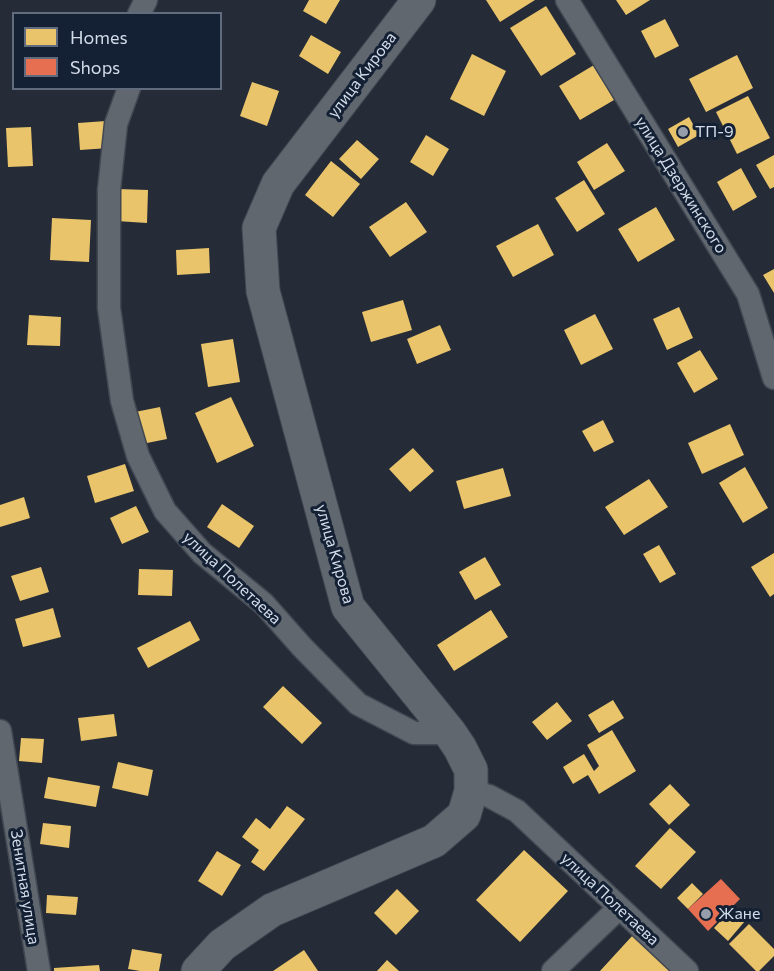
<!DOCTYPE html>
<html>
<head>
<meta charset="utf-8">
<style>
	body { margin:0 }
	#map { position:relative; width:774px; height:971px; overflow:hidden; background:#252c37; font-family:Commissioner,sans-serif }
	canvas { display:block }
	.legend { position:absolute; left:12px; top:12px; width:210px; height:78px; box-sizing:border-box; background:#142135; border:2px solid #606b7d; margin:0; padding:8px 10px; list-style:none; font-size:18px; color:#d2dbe8 }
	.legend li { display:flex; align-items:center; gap:12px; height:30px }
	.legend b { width:30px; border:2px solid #606b7d }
</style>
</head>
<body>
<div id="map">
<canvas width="774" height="971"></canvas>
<ul class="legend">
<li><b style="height:16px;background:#e9c46a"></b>Homes</li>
<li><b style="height:16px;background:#e76f51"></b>Shops</li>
</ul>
</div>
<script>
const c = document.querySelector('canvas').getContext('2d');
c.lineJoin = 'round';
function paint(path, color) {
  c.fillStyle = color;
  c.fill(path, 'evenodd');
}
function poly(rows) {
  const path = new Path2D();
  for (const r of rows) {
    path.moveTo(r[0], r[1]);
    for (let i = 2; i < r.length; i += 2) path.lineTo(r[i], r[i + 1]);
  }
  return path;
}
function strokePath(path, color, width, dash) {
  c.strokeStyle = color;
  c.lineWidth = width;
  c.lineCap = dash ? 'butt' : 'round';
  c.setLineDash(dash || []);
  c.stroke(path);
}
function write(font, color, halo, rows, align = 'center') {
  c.font = font + ' Commissioner,sans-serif';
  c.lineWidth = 6;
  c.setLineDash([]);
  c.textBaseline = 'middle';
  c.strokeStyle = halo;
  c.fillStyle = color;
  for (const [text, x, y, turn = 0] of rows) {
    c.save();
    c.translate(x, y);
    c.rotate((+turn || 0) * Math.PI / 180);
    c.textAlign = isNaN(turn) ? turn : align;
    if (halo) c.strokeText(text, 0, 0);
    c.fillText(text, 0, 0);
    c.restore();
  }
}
const homes = poly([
	[309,0,340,0,326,24,303,11],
	[486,0,535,0,500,22],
	[616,0,650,0,626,15],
	[546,6,576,54,541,76,510,28],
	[665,19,679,46,655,58,641,31],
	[311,35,341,52,328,74,299,56],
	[472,54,506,71,484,116,450,99],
	[737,55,753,88,706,112,689,79],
	[594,65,614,100,580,120,559,86],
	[252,82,279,91,267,126,240,116],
	[748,96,770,138,737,154,716,112],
	[689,117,699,135,678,147,668,129],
	[106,121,109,148,80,150,78,123],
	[31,127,33,166,8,167,6,128],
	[426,135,449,149,433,176,410,162],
	[357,140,379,159,361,179,339,159],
	[607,143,625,171,594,190,577,162],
	[774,155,774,187,770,189,756,165],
	[331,161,360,184,333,217,305,195],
	[741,168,757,197,733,211,717,182],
	[584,180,605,214,577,232,555,198],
	[118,189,148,190,147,223,116,221],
	[406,202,427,232,390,257,369,227],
	[656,207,675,240,638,262,618,229],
	[52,218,91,220,89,262,50,260],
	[538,224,554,255,513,277,496,246],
	[209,248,210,273,177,275,176,250],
	[774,269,774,293,763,275],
	[403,300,412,330,371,342,362,312],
	[679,307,693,338,667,350,653,319],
	[595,314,613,349,581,365,564,330],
	[29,315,61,317,60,346,27,345],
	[440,325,451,350,417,364,407,339],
	[233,339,240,382,208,387,201,344],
	[700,350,718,379,694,393,677,363],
	[231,397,254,446,217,463,195,413],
	[160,407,167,439,137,445,130,413],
	[603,420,614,442,594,452,582,431],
	[730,424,744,455,702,474,688,443],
	[413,448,434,471,410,492,389,469],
	[125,464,134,491,95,503,87,476],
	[745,467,768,508,743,523,719,483],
	[503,468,511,496,464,509,456,481],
	[649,479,668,507,624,535,605,507],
	[24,497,30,518,0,527,0,505],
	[222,504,254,526,239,548,207,527],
	[136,506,149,532,122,544,110,518],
	[659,545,676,574,660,583,643,554],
	[774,553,774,594,770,597,751,567],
	[485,557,501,585,475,600,459,572],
	[41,567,49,592,20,601,11,576],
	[139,569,173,570,172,596,138,595],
	[53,608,61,637,23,647,15,619],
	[491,610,508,637,454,671,437,645],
	[190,621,200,640,148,668,137,648],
	[283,686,322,723,302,744,263,707],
	[613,700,624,718,599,733,588,715],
	[557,702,572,721,547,740,532,722],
	[114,714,117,736,81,741,78,718],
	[612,730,636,771,599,794,588,775,573,784,563,767,584,754,594,771,599,766,587,745],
	[21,738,44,739,42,763,19,761],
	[118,762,153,770,148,796,112,788],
	[48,777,100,786,96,807,44,798],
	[670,784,690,805,669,825,649,804],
	[287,806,305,819,264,871,251,862,259,850,242,837,256,818,270,829],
	[43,823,71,826,69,848,40,844],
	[670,828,696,852,661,889,635,866],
	[524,850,568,891,520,942,476,900],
	[217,851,241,865,222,896,198,881],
	[692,883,703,894,688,909,677,898],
	[397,889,419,911,396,935,374,913],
	[47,895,78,897,76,915,46,913],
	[732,909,745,921,728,941,714,928],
	[749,924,774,949,774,956,759,971,756,971,729,944],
	[633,935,671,971,600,971],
	[132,949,162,954,159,971,140,971,128,969],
	[304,950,318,971,273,971],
	[387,960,399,971,377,971],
	[99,965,100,971,54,971,54,968]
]);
const shops = poly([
	[721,879,740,899,708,931,688,909]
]);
const street = poly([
	[567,0,748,294,774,378],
	[139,14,146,0],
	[129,88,116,124,109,190,109,308,122,401,138,456,165,511,202,553,264,604,302,647,358,704,414,733,450,733],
	[0,731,39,971],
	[471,791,489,796,517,811,687,971],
	[553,971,619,908]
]);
const secondary = poly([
	[198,971,222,945,272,910,434,841,464,815,471,791,471,770,460,748,450,733,348,607,263,291,259,228,278,184,419,0]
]);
const markers = [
	[683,132,6,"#959eaa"],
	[706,914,6,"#959eaa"]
];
const streetNames = [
	["улица Кирова",362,75,-53],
	["улица Дзержинского",681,185,58],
	["улица Кирова",335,554,74],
	["улица Полетаева",232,578,43],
	["Зенитная улица",25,887,81],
	["улица Полетаева",610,899,43]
];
const poiNames = [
	["ТП-9",695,132],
	["Жане",718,914]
];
paint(homes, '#e9c46a');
paint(shops, '#e76f51');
strokePath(street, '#424852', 25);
strokePath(secondary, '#424852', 35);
strokePath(street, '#61676f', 22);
strokePath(secondary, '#61676f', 33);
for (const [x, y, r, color] of markers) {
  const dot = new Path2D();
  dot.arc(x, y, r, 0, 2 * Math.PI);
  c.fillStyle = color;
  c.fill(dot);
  strokePath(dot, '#142135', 2);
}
write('16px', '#d2dbe8', '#142135', streetNames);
write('16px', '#d2dbe8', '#142135', poiNames, 'left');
</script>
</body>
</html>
